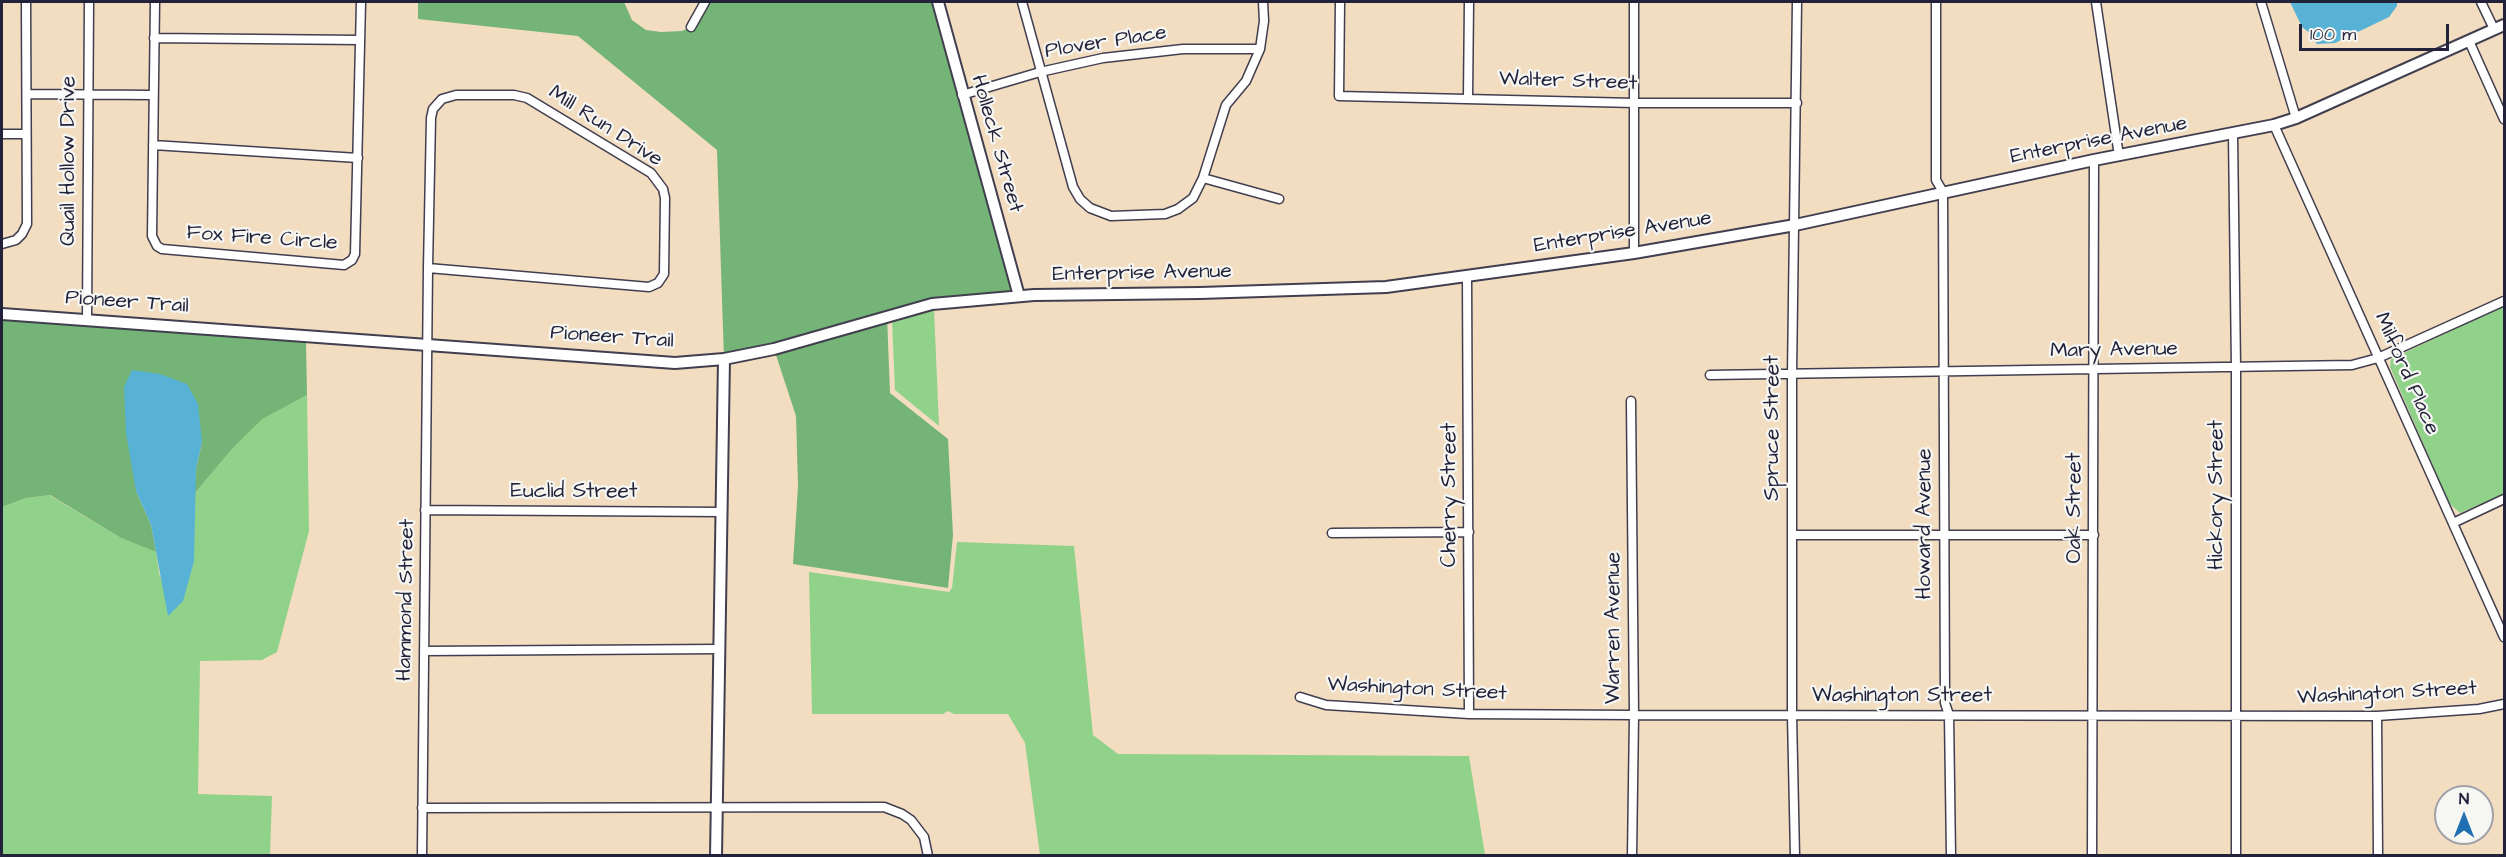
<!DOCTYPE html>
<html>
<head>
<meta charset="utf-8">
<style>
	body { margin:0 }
	#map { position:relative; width:2506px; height:857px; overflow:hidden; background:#f3ddc1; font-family:"Architects Daughter",sans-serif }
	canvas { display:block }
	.frame { position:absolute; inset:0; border:3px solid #22223b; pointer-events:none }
	.north { position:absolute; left:2434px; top:785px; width:60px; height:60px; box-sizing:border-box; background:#f6f6f2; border:2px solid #a1a1a9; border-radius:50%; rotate:0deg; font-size:16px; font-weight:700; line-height:24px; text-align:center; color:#22223b }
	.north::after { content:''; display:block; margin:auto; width:21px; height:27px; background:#1f6fb2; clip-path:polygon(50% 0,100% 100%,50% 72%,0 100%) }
	.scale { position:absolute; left:2299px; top:24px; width:150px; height:27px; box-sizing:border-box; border:3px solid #22223b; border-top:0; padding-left:8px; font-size:18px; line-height:21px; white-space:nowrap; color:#22223b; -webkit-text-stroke:4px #f6f6f2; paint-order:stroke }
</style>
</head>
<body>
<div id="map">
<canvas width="2506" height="857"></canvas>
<div class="frame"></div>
<div class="north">N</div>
<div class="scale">100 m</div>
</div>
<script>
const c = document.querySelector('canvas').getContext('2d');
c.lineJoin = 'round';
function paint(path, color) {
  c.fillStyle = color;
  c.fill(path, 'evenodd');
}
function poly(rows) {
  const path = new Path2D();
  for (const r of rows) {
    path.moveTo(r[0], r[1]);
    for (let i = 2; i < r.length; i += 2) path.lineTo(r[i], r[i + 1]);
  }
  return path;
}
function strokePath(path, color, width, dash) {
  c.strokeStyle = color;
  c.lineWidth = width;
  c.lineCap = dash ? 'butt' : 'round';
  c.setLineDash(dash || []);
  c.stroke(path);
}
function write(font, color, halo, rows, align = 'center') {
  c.font = font + ' "Architects Daughter",sans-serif';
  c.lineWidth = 4.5;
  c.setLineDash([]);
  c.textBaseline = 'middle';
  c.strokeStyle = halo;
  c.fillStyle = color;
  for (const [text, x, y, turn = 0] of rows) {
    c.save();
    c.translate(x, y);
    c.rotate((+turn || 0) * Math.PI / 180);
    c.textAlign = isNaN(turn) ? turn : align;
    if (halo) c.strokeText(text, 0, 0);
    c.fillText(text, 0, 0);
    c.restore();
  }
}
const green = poly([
	[2504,306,2504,494,2460,513,2449,503,2390,367,2391,359],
	[934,309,939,426,895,390,892,320],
	[307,395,309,531,277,652,262,660,200,661,198,794,272,796,270,855,2,855,2,507,26,498,49,495,121,538,156,552,160,578,194,503,194,494,233,448,262,418],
	[957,542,1074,546,1093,735,1118,754,1469,756,1485,855,1040,855,1025,743,1008,714,954,714,948,711,943,714,812,714,809,572,949,592,952,588]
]);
const forest = poly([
	[418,2,624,2,632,20,646,30,661,32,682,31,691,27,705,2,939,2,1019,296,887,316,890,393,948,439,953,535,948,588,793,564,798,486,796,416,774,349,724,359,717,150,578,36,418,19],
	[2,320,306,341,307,395,262,419,233,448,194,494,196,469,202,442,136,491,151,525,156,552,121,538,50,495,26,498,2,507]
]);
const water = poly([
	[2290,2,2397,2,2397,6,2389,17,2335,43,2317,44,2311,34,2302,27],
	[132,370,160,374,187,384,198,404,202,442,196,469,194,561,183,601,168,616,151,525,136,491,126,433,124,387]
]);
const street = poly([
	[155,2,152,236,157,246,162,249,344,265,352,260,355,254,361,2],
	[1022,2,1073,187,1080,199,1090,208,1111,216,1165,214,1178,209,1193,198,1203,178,1226,105,1246,81,1260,49,1264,21,1263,2],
	[1340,2,1339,96,1635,103,1797,103],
	[1936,2,1936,180,1943,192,1945,703,1949,715,1951,856],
	[2096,2,2119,156],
	[2261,2,2296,118],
	[2481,2,2494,29],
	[691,27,705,2],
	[154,38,360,40],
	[2469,41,2504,119],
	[27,94,153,95],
	[456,95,514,95,527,98,651,173,663,189,665,198,664,274,658,283,649,287,428,268,431,118,433,109,442,99,456,95],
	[962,95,1040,72,1103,58,1183,49,1260,49],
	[1468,97,1469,2],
	[2274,125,2504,637],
	[2,134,26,134],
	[2233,134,2236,368,2236,856],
	[153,145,358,158],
	[1203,178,1279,199],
	[2,244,16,240,22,234,27,224,26,2],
	[1634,253,1634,2],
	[1467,277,1469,714],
	[87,320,89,2],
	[1710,375,2352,365,2378,358,2504,301],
	[1631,401,1634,715,1632,856],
	[425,510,722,512],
	[2453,523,2504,499],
	[1332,533,1469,532],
	[1792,535,2094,535],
	[424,651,720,649],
	[1300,697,1326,705,1469,714,1634,715,2377,716,2479,709,2504,704],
	[2377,716,2378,856],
	[422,808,884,807,902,814,911,820,924,837,928,856],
	[422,856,428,268],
	[1795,856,1792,715,1792,375,1797,2],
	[2092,856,2094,160]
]);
const secondary = poly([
	[938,2,1019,296],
	[2,314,675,363,724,359,774,349,932,304,1034,295,1200,293,1386,287,1634,253,1795,225,2094,160,2274,125,2296,118,2504,25],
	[716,856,724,359]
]);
const streetNames = [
	["Plover Place",1106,43,-9],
	["Walter Street",1568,82,2],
	["Mill Run Drive",605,127,33],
	["Enterprise Avenue",2099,141,-11],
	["Holleck Street",996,144,74],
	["Quail Hollow Drive",70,161,-90],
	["Enterprise Avenue",1623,233,-9],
	["Fox Fire Circle",262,239,4],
	["Enterprise Avenue",1142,274,-1],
	["Pioneer Trail",127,303,4],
	["Pioneer Trail",612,338,4],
	["Mary Avenue",2114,351,-1],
	["Milford Place",2406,374,66],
	["Spruce Street",1774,428,-90],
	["Euclid Street",574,493],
	["Cherry Street",1451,495,-90],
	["Hickory Street",2218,495,-90],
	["Oak Street",2076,508,-90],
	["Howard Avenue",1926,524,-90],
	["Hammond Street",407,600,-89],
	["Warren Avenue",1615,628,-90],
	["Washington Street",1417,690,3],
	["Washington Street",2387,694,-3],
	["Washington Street",1902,697]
];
paint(green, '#90d28a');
paint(forest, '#74b476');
paint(water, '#57b2d5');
strokePath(street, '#413e4f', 11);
strokePath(secondary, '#413e4f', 14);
strokePath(street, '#fff', 8);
strokePath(secondary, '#fff', 10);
write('21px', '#22223b', '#f6f6f2', streetNames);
</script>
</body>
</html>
